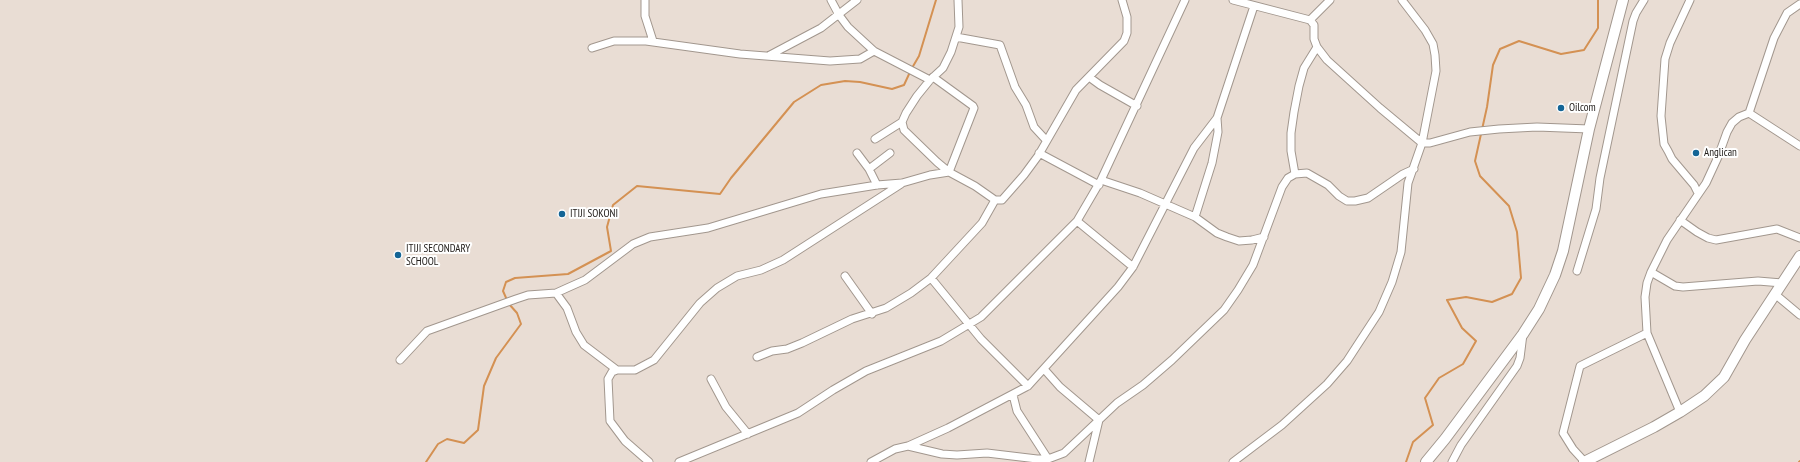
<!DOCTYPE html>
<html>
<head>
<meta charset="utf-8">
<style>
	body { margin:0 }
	canvas { display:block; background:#e9ddd4 }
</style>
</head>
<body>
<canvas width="1800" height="462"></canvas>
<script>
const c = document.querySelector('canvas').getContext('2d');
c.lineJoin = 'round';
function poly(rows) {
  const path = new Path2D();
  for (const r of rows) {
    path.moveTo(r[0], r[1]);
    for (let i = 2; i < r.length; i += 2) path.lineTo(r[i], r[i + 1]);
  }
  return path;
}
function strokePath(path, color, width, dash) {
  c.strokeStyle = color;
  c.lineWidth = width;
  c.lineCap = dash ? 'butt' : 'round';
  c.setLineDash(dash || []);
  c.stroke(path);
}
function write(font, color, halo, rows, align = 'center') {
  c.font = font + ' "PT Sans Narrow",sans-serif';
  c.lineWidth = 4;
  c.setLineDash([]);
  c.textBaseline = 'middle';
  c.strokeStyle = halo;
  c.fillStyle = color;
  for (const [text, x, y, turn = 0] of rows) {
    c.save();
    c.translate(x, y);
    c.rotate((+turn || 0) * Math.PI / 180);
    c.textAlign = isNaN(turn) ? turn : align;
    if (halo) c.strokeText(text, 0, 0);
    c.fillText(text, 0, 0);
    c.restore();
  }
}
const stream = poly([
	[912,68,919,56,936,0],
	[507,300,503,291,506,282,515,278,568,274,611,251,607,227,613,205,637,186,720,194,731,178,794,102,821,85,845,81,860,82,892,89,904,85,910,72],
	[426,462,438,444,447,439,464,443,478,430,484,386,496,358,521,324,517,313,509,304],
	[1406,462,1413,442,1433,425,1425,398,1439,378,1463,364,1476,341,1462,328,1447,300,1466,297,1492,302,1512,294,1521,278,1517,232,1509,206,1480,176,1475,161,1487,107,1493,65,1500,49,1519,41,1561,54,1584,50,1598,28,1598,0],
	[1799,462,1800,461]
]);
const street = poly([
	[645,0,645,16,653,41],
	[831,0,839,15,848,27,874,51,930,80],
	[1233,0,1310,20,1314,25,1314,39,1317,47,1327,60,1380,108,1422,143,1430,143,1470,132,1499,129,1537,127,1589,129],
	[1690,0,1670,43,1665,59,1661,116,1664,144,1668,151,1672,159,1694,185,1698,193],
	[1310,20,1330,0],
	[956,37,1000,45,1015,87,1026,105,1034,127,1046,140],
	[592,48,614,41,646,41,740,54,830,61,860,59,874,51],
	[770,55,821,28,857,0],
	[933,77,973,106,974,108,949,172,937,162,904,130,902,122,906,113,917,96,930,80,943,68,951,52,959,27,958,0],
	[1089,77,1100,85,1137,106],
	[1749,113,1774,38,1787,13,1800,4],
	[875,139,902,122],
	[857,153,869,169,877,185],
	[1039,153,1099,185],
	[869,169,890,153],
	[1295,174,1291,151,1291,133,1294,112,1299,86,1304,68,1317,47],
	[1101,180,1140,193,1195,217,1217,233,1227,237,1239,241,1252,240,1264,237],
	[1195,217,1212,163,1218,132,1217,118],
	[1680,220,1697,232,1708,238,1716,240,1777,229,1800,238],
	[1077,221,1133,267],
	[1577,271,1596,209,1600,178,1633,21,1636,13,1644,0],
	[1651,272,1675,286,1683,287,1758,281,1782,283],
	[845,276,872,314],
	[931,278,981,339,1028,386],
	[556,293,567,308,576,332,584,345,617,370,635,370,654,360,700,303,717,288,737,276,761,270,783,260,901,184],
	[1776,295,1800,315],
	[757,357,772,351,787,349,802,343,852,319,886,308,911,293,931,278,982,223,995,200],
	[400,360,427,331,516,299,528,295,556,293,567,288,585,280,633,244,650,237,708,228,821,194,877,185,902,183,930,175,949,172,975,186,995,200,1002,200,1024,175,1038,156,1076,90,1124,41,1127,33,1127,17,1122,0],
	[1044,369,1060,387,1099,420,1089,462],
	[617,370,612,372,608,379,610,421,625,441,649,462],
	[711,379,726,407,748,434],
	[1013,395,1017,411,1048,459],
	[1680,412,1647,333,1645,297,1647,283,1651,272,1667,240,1706,183,1718,157,1727,132,1732,123,1739,117,1749,113,1800,146],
	[908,446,942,454,957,455,987,453,1037,459,1048,459,1064,453,1117,403,1143,385,1172,360,1224,310,1238,290,1253,265,1282,187,1288,178,1295,174,1307,173,1328,185,1339,196,1347,201,1355,201,1368,198,1403,174,1414,169],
	[679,462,798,413,833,390,866,371,941,341,981,317,1077,221,1101,180,1185,0],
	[871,462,895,449,908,446,948,428,1028,386,1118,287,1133,267,1194,148,1217,118,1254,6],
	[1233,462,1282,425,1327,384,1347,361,1360,341,1379,312,1392,282,1401,252,1408,183,1422,143,1436,71,1435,55,1433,44,1425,30,1402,0],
	[1452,462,1461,445,1517,366,1520,358,1523,334],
	[1585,462,1573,449,1563,433,1580,366,1647,333]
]);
const secondary = poly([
	[1426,462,1445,439,1523,334,1539,309,1555,275,1563,251,1589,129,1623,0],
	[1584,462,1654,427,1680,412,1704,396,1724,377,1745,340,1800,256]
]);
const markers = [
	[1561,108,4,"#146596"],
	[1696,153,4,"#146596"],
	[562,214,4,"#146596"],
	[398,255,4,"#146596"]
];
const poiNames = [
	["Oilcom",1569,108],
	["Anglican",1704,153],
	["ITIJI SOKONI",570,214],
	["ITIJI SECONDARY",406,249],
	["SCHOOL",406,262]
];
strokePath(stream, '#d49153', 2);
strokePath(street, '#a2978e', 9);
strokePath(secondary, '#a2978e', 12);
strokePath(street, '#fff', 7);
strokePath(secondary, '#fff', 10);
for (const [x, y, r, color] of markers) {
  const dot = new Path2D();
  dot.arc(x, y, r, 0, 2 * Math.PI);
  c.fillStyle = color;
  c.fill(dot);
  strokePath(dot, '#fff', 1.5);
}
write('11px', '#24201d', '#fff', poiNames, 'left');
</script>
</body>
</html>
